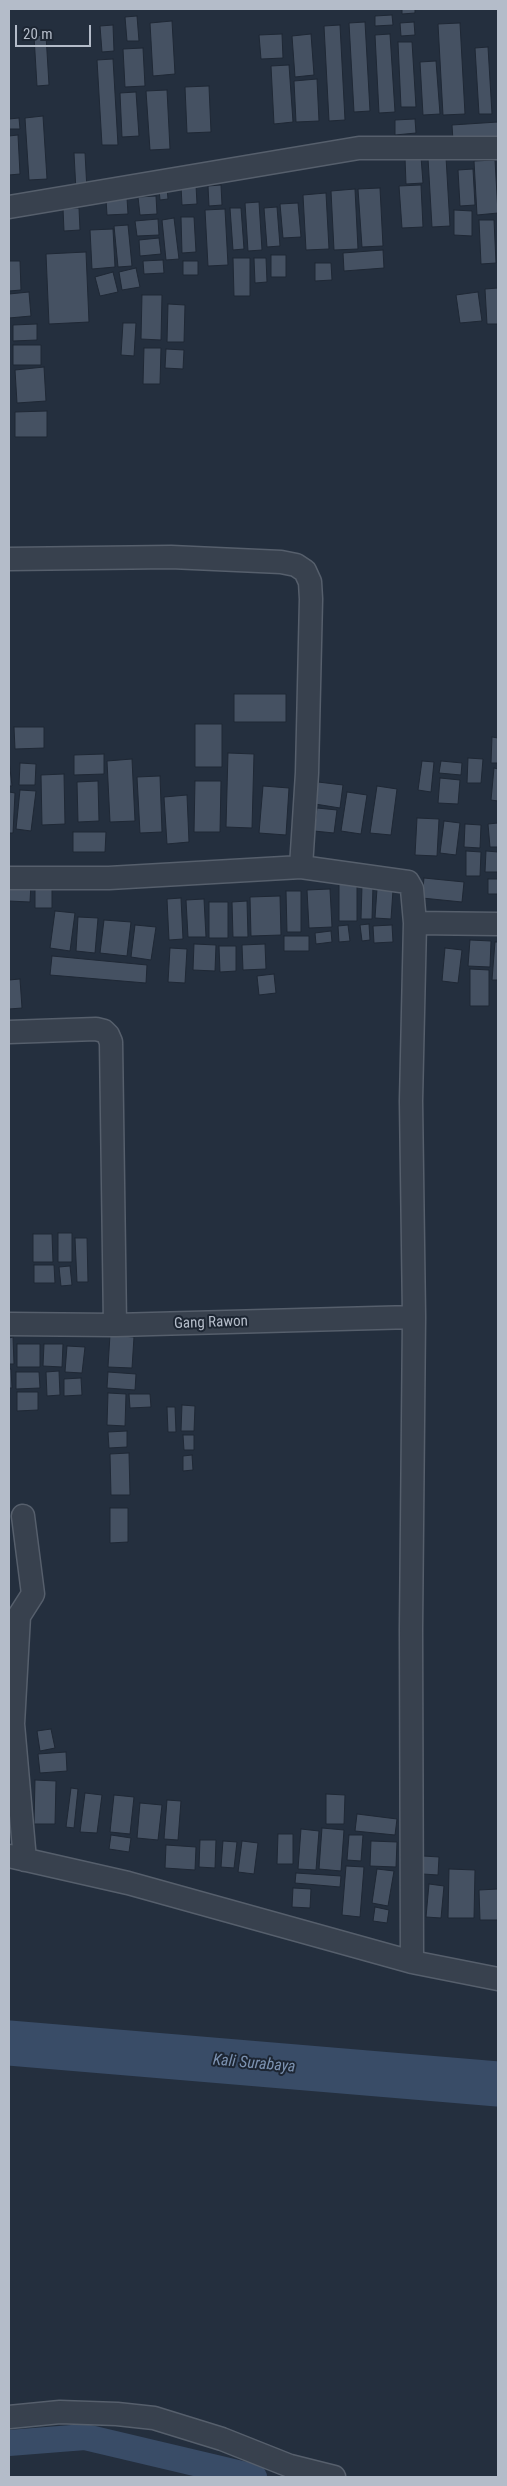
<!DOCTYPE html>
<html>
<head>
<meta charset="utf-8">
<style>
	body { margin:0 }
	#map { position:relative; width:507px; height:2486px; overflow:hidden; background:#242f3e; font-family:"Roboto Condensed",sans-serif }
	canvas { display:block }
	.frame { position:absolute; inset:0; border:10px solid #b4bcc9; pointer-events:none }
	.scale { position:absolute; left:15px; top:25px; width:76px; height:22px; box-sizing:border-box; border:2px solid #b4bcc9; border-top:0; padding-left:6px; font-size:15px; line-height:18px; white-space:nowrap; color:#b4bcc9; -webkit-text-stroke:4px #1d2633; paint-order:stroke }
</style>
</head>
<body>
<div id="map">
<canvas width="507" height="2486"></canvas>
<div class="frame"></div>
<div class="scale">20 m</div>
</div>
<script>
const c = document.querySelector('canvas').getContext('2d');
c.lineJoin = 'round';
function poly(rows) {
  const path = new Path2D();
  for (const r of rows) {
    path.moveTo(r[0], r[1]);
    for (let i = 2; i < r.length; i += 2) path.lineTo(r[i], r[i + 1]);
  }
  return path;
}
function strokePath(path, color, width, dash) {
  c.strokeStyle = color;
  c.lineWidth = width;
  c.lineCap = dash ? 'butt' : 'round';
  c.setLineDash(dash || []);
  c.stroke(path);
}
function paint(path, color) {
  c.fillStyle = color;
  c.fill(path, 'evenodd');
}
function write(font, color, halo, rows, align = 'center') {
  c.font = font + ' "Roboto Condensed",sans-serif';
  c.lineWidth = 4;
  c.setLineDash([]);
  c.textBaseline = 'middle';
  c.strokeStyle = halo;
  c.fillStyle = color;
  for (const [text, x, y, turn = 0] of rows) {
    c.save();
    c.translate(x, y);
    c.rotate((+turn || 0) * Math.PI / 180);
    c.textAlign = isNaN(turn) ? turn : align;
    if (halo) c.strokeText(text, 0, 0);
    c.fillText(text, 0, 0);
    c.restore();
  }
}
const canal = poly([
	[9,2443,85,2437,254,2477]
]);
const river = poly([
	[9,2043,498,2084]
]);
const building = poly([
	[402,9,415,9,415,13,402,14,402,9],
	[392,15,393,25,375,26,375,16,392,15],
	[137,16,139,41,127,41,125,17,137,16],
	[172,21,175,74,153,76,150,23,172,21],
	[365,22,370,111,354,112,349,23,365,22],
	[414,22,415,35,401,36,400,23,414,22],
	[460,23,465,114,443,115,438,24,460,23],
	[113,25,114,51,102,52,100,26,113,25],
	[340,25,345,120,329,121,324,26,340,25],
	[282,34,283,58,261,59,259,35,282,34],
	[311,34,314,75,295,77,292,36,311,34],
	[390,34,395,112,379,113,375,35,390,34],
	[46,35,49,85,37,86,34,36,46,35],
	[398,42,412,42,416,107,401,107,398,42],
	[488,47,492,114,479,114,475,48,488,47],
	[143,48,145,86,125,87,123,49,143,48],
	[113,59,118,145,102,145,97,60,113,59],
	[436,61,440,114,423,115,420,62,436,61],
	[289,65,293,122,274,124,271,66,289,65],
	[317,79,319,121,296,122,294,81,317,79],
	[209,86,211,132,187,133,185,87,209,86],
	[167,90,170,149,150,150,146,91,167,90],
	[136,92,139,136,122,137,120,93,136,92],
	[43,116,47,179,29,180,25,118,43,116],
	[19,118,20,129,9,129,9,119,19,118],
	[415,119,416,133,395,135,395,120,415,119],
	[498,122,498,138,453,141,452,125,498,122],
	[18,135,20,174,9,175,9,136,18,135],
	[74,153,85,153,87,190,76,191,74,153],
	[421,157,423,183,406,184,405,158,421,157],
	[446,157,450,226,432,227,428,158,446,157],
	[495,160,498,213,477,215,474,161,495,160],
	[473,169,475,205,460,206,458,170,473,169],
	[196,185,197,204,182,205,181,186,196,185],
	[221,185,222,205,209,206,208,186,221,185],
	[421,185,423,227,402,228,399,186,421,185],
	[167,188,168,199,160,200,159,189,167,188],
	[380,188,383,246,362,247,358,189,380,188],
	[355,189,358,249,334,250,331,191,355,189],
	[326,193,329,249,306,250,303,195,326,193],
	[156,196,157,214,140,215,138,197,156,196],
	[127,198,128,214,107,215,106,199,127,198],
	[259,202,262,250,248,251,245,203,259,202],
	[298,203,301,237,283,238,280,204,298,203],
	[277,207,280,246,267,247,264,208,277,207],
	[63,208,79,208,80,230,64,231,63,208],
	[230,208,241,208,244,249,233,250,230,208],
	[225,209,228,265,208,266,205,210,225,209],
	[454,210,472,211,472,236,454,235,454,210],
	[181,217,194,217,196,252,182,253,181,217],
	[174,218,179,259,166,260,162,220,174,218],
	[158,219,159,235,137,236,135,221,158,219],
	[479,220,494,220,496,263,481,264,479,220],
	[128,225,132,266,118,267,114,226,128,225],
	[113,229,115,267,92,269,90,230,113,229],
	[159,238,161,254,140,256,139,240,159,238],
	[383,250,384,268,344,271,343,253,383,250],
	[86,252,89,322,49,324,46,254,86,252],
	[271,255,286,255,286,277,271,277,271,255],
	[233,258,250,258,250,296,234,296,233,258],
	[254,258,266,258,267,282,255,283,254,258],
	[163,260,164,273,144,274,143,261,163,260],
	[9,261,20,261,21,290,9,291,9,261],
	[183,261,198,261,198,275,183,275,183,261],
	[315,263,331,263,332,280,315,281,315,263],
	[136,268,140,287,122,290,119,272,136,268],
	[113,272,118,292,100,296,95,277,113,272],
	[498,288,498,324,487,324,485,289,498,288],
	[29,292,31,316,9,318,9,294,29,292],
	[478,292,482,321,460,323,456,295,478,292],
	[142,295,162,295,161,340,141,339,142,295],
	[168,304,185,305,184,342,167,342,168,304],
	[123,323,136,323,134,356,121,355,123,323],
	[37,324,37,340,13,341,13,325,37,324],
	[13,345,41,345,41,365,13,365,13,345],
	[144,348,161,348,160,384,143,384,144,348],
	[166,349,184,350,183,369,165,368,166,349],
	[44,367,46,401,17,403,15,370,44,367],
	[47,411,47,437,15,437,15,412,47,411],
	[234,694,286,694,286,722,234,722,234,694],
	[195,724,222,724,222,767,195,767,195,724],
	[14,727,44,727,44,748,15,749,14,727],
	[492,737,498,738,498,763,491,763,492,737],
	[228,753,254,754,252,828,226,827,228,753],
	[104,754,104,774,74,775,74,755,104,754],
	[468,758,483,759,481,783,467,783,468,758],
	[132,759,135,821,110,822,107,761,132,759],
	[9,760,12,786,9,786,9,760],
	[422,761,434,762,431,792,418,790,422,761],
	[441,761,462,763,461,775,439,773,441,761],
	[20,763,36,764,35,785,19,785,20,763],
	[494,768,498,769,498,801,491,800,494,768],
	[64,774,65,824,42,825,41,775,64,774],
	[160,776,162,832,140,833,137,777,160,776],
	[440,778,460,780,458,804,438,803,440,778],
	[98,781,99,821,78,822,77,782,98,781],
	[195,781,221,781,220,832,194,832,195,781],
	[318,782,343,785,340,808,315,804,318,782],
	[263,786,289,788,286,835,259,833,263,786],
	[377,786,397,789,391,835,370,833,377,786],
	[20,790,36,791,31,831,16,829,20,790],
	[9,792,15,793,13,833,9,833,9,792],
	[347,792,367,795,361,834,341,831,347,792],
	[187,795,189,842,167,844,164,797,187,795],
	[317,808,337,810,334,833,314,831,317,808],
	[417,818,439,819,437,856,415,855,417,818],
	[444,821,460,823,456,855,440,853,444,821],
	[498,823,498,847,490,847,488,824,498,823],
	[465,824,481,825,480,848,464,847,465,824],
	[73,832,106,832,105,852,73,852,73,832],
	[466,851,481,852,480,876,466,876,466,851],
	[486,851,498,852,498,872,485,872,486,851],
	[424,878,464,882,462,902,422,898,424,878],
	[488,879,498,879,498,894,488,894,488,879],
	[9,882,31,883,30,902,9,901,9,882],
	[35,884,52,884,52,908,35,908,35,884],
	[339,884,357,884,357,921,339,921,339,884],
	[362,886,373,886,372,919,361,919,362,886],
	[330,889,332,927,309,928,307,890,330,889],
	[377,889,393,890,391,919,375,918,377,889],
	[286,891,301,891,301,932,287,932,286,891],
	[280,896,281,935,251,936,250,897,280,896],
	[181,898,183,939,169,940,167,899,181,898],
	[204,899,206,937,188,937,186,900,204,899],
	[247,901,248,937,233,937,232,902,247,901],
	[209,902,228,902,228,938,209,938,209,902],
	[55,911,75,913,70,951,50,948,55,911],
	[78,917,98,918,95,953,76,951,78,917],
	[104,920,131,922,127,956,100,953,104,920],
	[369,924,370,940,362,941,360,925,369,924],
	[135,925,156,927,151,960,131,957,135,925],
	[348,925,350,941,339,942,338,926,348,925],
	[392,925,393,942,374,943,373,926,392,925],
	[331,931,332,942,316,944,315,933,331,931],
	[284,936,309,936,309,951,284,951,284,936],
	[470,940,491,941,490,967,468,966,470,940],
	[495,942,498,942,498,980,492,980,495,942],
	[194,944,216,945,215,971,193,970,194,944],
	[265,944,266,969,243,970,242,945,265,944],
	[219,946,236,946,236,971,220,972,219,946],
	[170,948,187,949,185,983,168,982,170,948],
	[445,948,462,950,458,983,442,981,445,948],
	[52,956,147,965,146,983,50,975,52,956],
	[470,969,489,970,489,1006,470,1006,470,969],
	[274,974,276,993,259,995,257,976,274,974],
	[20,979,22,1008,9,1009,9,980,20,979],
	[58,1233,72,1233,72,1262,58,1262,58,1233],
	[33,1234,52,1234,53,1262,33,1262,33,1234],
	[75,1238,87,1238,88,1282,77,1282,75,1238],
	[34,1265,54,1265,55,1283,34,1283,34,1265],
	[70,1266,72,1285,61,1286,59,1267,70,1266],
	[110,1335,134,1337,132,1368,108,1367,110,1335],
	[13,1337,14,1364,9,1364,9,1338,13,1337],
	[17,1344,40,1344,40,1367,17,1367,17,1344],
	[44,1344,63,1344,62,1367,43,1366,44,1344],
	[67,1346,85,1347,82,1373,65,1372,67,1346],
	[9,1369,11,1369,12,1388,9,1388,9,1369],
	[59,1371,60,1395,47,1396,46,1372,59,1371],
	[16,1372,39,1372,40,1388,16,1389,16,1372],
	[108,1372,136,1374,135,1390,107,1388,108,1372],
	[81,1378,82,1395,64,1396,64,1379,81,1378],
	[17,1392,38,1392,38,1410,17,1411,17,1392],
	[108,1393,126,1394,125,1426,107,1425,108,1393],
	[129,1394,150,1394,151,1407,130,1408,129,1394],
	[182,1405,195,1406,194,1431,181,1431,182,1405],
	[167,1407,175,1407,176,1432,168,1432,167,1407],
	[127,1431,127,1447,109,1448,108,1432,127,1431],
	[183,1435,194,1435,194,1450,184,1450,183,1435],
	[129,1453,130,1495,111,1495,110,1454,129,1453],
	[192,1455,193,1470,183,1471,183,1456,192,1455],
	[110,1508,128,1508,128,1542,110,1543,110,1508],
	[51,1729,55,1748,40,1751,37,1731,51,1729],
	[66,1752,67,1771,40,1773,38,1754,66,1752],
	[35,1780,56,1781,55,1824,34,1824,35,1780],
	[71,1788,78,1789,74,1828,66,1827,71,1788],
	[85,1793,102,1795,97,1833,80,1832,85,1793],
	[326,1794,345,1795,344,1824,326,1824,326,1794],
	[114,1795,134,1797,130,1834,110,1832,114,1795],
	[167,1800,181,1801,178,1840,164,1839,167,1800],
	[140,1803,162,1805,158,1840,137,1838,140,1803],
	[357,1814,397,1819,395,1835,355,1831,357,1814],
	[322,1828,344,1830,341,1871,319,1869,322,1828],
	[301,1829,319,1831,316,1870,298,1869,301,1829],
	[278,1834,293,1834,293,1864,277,1864,278,1834],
	[111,1835,131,1838,129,1852,109,1849,111,1835],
	[349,1835,363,1835,361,1861,347,1860,349,1835],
	[200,1840,216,1840,215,1868,199,1867,200,1840],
	[223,1841,237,1842,234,1868,221,1867,223,1841],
	[242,1841,258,1843,254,1874,238,1872,242,1841],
	[371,1841,397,1842,396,1867,370,1866,371,1841],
	[166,1845,196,1847,195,1870,165,1868,166,1845],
	[423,1856,439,1857,438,1875,423,1874,423,1856],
	[346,1866,364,1867,360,1917,342,1915,346,1866],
	[377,1869,394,1871,388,1906,372,1903,377,1869],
	[449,1869,475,1870,474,1918,448,1918,449,1869],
	[296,1873,341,1876,340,1887,295,1883,296,1873],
	[429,1884,444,1886,441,1918,426,1917,429,1884],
	[293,1888,311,1889,310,1908,292,1907,293,1888],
	[498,1889,498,1920,480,1920,479,1890,498,1889],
	[375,1907,389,1910,387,1923,373,1921,375,1907]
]);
const street = poly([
	[9,207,359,148,498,148],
	[9,559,171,557,281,562,296,565,305,571,310,582,311,599,307,773,301,867],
	[9,878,109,878,301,867,408,882,412,889,415,923,411,1101,414,1317,411,1629,412,1962],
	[415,923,498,924],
	[9,1032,96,1029,104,1031,108,1035,111,1042,115,1325],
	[9,1324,115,1325,414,1317],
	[23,1516,33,1594,19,1616,13,1724,25,1860],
	[9,1856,128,1883,412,1962,498,1979],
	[9,2417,60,2412,117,2414,154,2418,222,2439,290,2466,334,2477]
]);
const streetNames = [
	["Gang Rawon",211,1323,-2]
];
const waterNames = [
	["Kali Surabaya",254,2064,5]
];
strokePath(canal, '#394c67', 26);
strokePath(river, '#394c67', 45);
paint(building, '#455162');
strokePath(building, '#1f2835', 1);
strokePath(street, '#565f6c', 25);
strokePath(street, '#38414e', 22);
write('15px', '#b4bcc9', '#1d2633', streetNames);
write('italic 16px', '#7c92b1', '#1d2633', waterNames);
</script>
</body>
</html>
